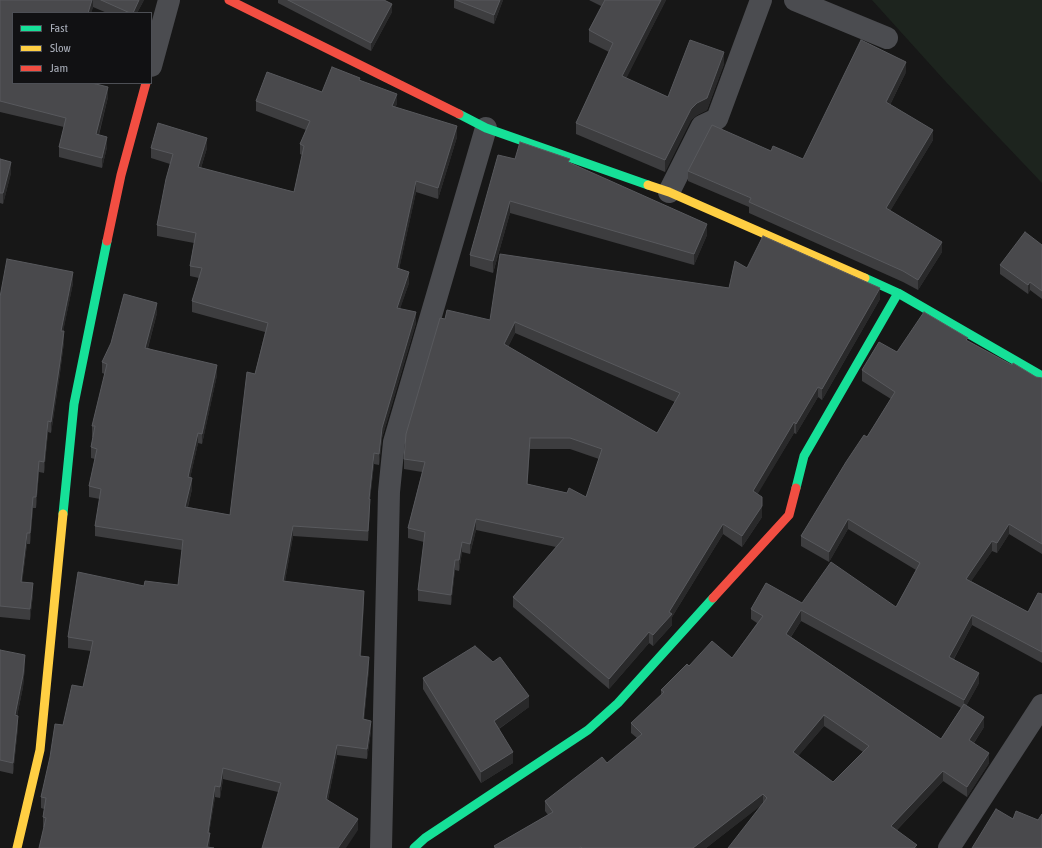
<!DOCTYPE html>
<html>
<head>
<meta charset="utf-8">
<style>
	body { margin:0 }
	#map { position:relative; width:1042px; height:848px; overflow:hidden; background:#171717; font-family:"Asap Condensed",sans-serif }
	canvas { display:block }
	.legend { position:absolute; left:12px; top:12px; width:140px; height:72px; box-sizing:border-box; background:#111113; border:1px solid #4d4f55; margin:0; padding:5px 7px; list-style:none; font-size:12px; color:#a8adb8 }
	.legend li { display:flex; align-items:center; gap:8px; height:20px }
	.legend b { width:20px; border:1px solid #4d4f55 }
</style>
</head>
<body>
<div id="map">
<canvas width="1042" height="848"></canvas>
<ul class="legend">
<li><b style="height:5px;background:#16e098"></b>Fast</li>
<li><b style="height:5px;background:#ffcf43"></b>Slow</li>
<li><b style="height:5px;background:#f24e42"></b>Jam</li>
</ul>
</div>
<script>
const c = document.querySelector('canvas').getContext('2d');
c.lineJoin = 'round';
function paint(path, color) {
  c.fillStyle = color;
  c.fill(path, 'evenodd');
}
function poly(rows) {
  const path = new Path2D();
  for (const r of rows) {
    path.moveTo(r[0], r[1]);
    for (let i = 2; i < r.length; i += 2) path.lineTo(r[i], r[i + 1]);
  }
  return path;
}
function strokePath(path, color, width, dash) {
  c.strokeStyle = color;
  c.lineWidth = width;
  c.lineCap = dash ? 'butt' : 'round';
  c.setLineDash(dash || []);
  c.stroke(path);
}
const green = poly([
	[872,0,1042,0,1042,183,946,82]
]);
const street = poly([
	[795,0,887,38],
	[151,66,169,0],
	[669,192,702,126,717,119,761,0],
	[381,848,389,492,394,442,486,128],
	[949,848,1042,705]
]);
const fast = poly([
	[459,114,486,128,648,185],
	[865,278,898,293,1042,376],
	[796,488,804,456,898,293],
	[63,514,74,404,107,241],
	[414,848,425,838,588,730,618,703,713,598]
]);
const slow = poly([
	[648,185,669,192,865,278],
	[17,848,40,750,63,514]
]);
const jam = poly([
	[229,0,459,114],
	[107,241,121,175,146,83],
	[713,598,789,515,796,488]
]);
const wall = poly([
	[0,0,144,0,137,13,107,13,93,7,91,13,13,13,13,83,108,97,99,135,107,147,102,168,59,157,59,147,64,127,0,112],
	[278,0,384,0,392,12,371,51,278,3],
	[454,0,503,0,494,24,454,8],
	[589,0,666,0,626,78,668,97,724,64,707,110,697,115,691,120,665,172,576,134,576,123,609,52,589,42,589,30,601,6],
	[906,72,890,105,933,140,890,211,942,252,918,290,903,282,749,213,749,207,688,181,688,171,771,151,803,159],
	[360,80,397,104,395,107,457,137,438,199,416,192,399,269,409,283,400,308,416,323,382,438,379,465,374,464,370,499,370,509,368,541,293,536,285,581,364,602,361,656,369,668,364,720,371,731,367,759,337,755,328,800,358,830,278,792,223,779,220,798,215,797,209,833,210,844,43,827,43,817,44,809,41,808,41,797,63,725,83,687,91,651,68,648,68,637,144,586,178,585,182,550,95,536,95,526,100,499,89,497,89,486,95,459,91,458,91,447,93,437,92,437,92,426,105,374,102,373,102,362,157,313,148,348,217,375,202,444,198,443,190,478,192,489,188,507,230,515,255,374,265,332,192,312,192,301,199,278,190,276,190,266,194,243,157,236,157,225,170,164,151,158,151,148,207,148,201,168,294,192,302,155,300,154,300,144,306,130,256,111,256,101,322,92],
	[0,159,11,173,3,204,0,203],
	[515,159,570,163,707,235,694,265,510,213,493,273,470,266,470,255],
	[1042,245,1042,299,1030,290,1028,294,1000,274,1000,265],
	[747,268,880,299,822,400,818,397,796,434,794,433,757,494,762,517,742,547,723,534,672,617,672,625,653,646,649,643,609,689,513,607,513,597,556,547,476,530,470,554,462,552,459,571,455,570,451,605,418,601,418,590,424,542,408,538,408,528,422,472,404,469,404,459,445,319,490,320,729,288],
	[515,333,675,402,657,433,508,347],
	[530,449,570,449,599,459,586,497,527,484],
	[73,283,63,331,64,342,60,373,51,433,48,432,44,473,39,472,36,508,33,508,30,544,27,544,22,582,33,594,30,620,0,617,0,297],
	[968,341,1012,365,1036,377,1042,378,1042,554,1009,534,997,553,992,551,971,581,1028,612,1042,594,1042,663,972,625,954,659,979,683,966,706,984,727,974,743,989,763,967,797,943,781,897,830,917,848,760,806,706,848,494,848,494,846,548,815,545,811,545,801,607,763,637,738,631,733,631,723,661,695,661,690,689,666,732,658,757,623,751,619,751,609,802,603,896,607,916,570,848,529,829,562,801,546,801,536,867,437,891,399,862,381,862,370,897,352],
	[801,621,961,708,941,739,791,637],
	[824,726,863,752,833,782,798,756],
	[0,650,25,666,23,687,17,716,18,727,13,774,0,771],
	[423,678,529,707,499,729,513,763,481,783,423,689]
]);
const shadedWall = poly([
	[92,0,93,0,93,7,91,13,88,13],
	[139,0,144,0,137,13,133,13],
	[500,0,503,0,494,24,494,15],
	[661,0,666,0,622,87,622,76],
	[392,4,392,12,371,51,371,43],
	[724,52,724,64,707,110,697,115,691,120,665,172,665,160,691,109,697,103],
	[906,62,906,72,886,113,886,102],
	[108,87,108,97,96,144,96,134],
	[397,94,397,104,392,116,392,106],
	[457,126,457,137,438,199,438,188],
	[933,130,933,140,886,218,886,208],
	[107,137,107,147,102,168,102,158],
	[207,138,207,148,198,177,198,167],
	[11,162,11,173,3,204,3,193],
	[416,181,416,192,397,279,397,268],
	[510,201,510,213,493,273,493,261],
	[707,224,707,235,694,265,694,254],
	[942,242,942,252,918,290,918,280],
	[73,272,73,283,61,342,61,331],
	[409,272,409,283,397,318,397,308],
	[1030,282,1030,290,1028,294,1028,285],
	[880,288,880,299,822,400,822,389],
	[157,303,157,313,145,358,145,348],
	[416,312,416,323,382,438,379,465,379,454,382,428],
	[515,322,515,333,504,355,504,344],
	[64,331,64,342,60,373,51,433,51,422],
	[217,365,217,375,202,444,202,434],
	[818,387,818,397,796,434,796,424],
	[48,421,48,432,44,473,44,462],
	[794,422,794,433,753,502,753,491],
	[198,433,198,443,188,488,188,477],
	[530,438,530,449,527,495,527,484],
	[374,453,374,464,369,509,369,499],
	[39,461,39,472,36,508,36,497],
	[192,478,192,489,185,517,185,507],
	[33,497,33,508,30,544,30,533],
	[370,499,370,509,368,541,368,531],
	[762,506,762,517,742,547,742,536],
	[476,519,476,530,470,554,470,544],
	[848,519,848,529,829,562,829,552],
	[723,524,723,534,672,617,672,625,653,646,653,635,669,612],
	[1009,524,1009,534,997,553,997,543],
	[293,526,293,536,283,592,283,581],
	[27,533,27,544,21,593,21,582],
	[992,541,992,551,966,589,966,579],
	[462,542,462,552,459,571,459,560],
	[455,560,455,570,451,605,451,595],
	[33,583,33,594,30,620,30,609],
	[364,591,364,602,360,666,360,656],
	[801,610,801,621,786,644,786,634],
	[972,615,972,625,949,667,949,657],
	[649,632,649,643,609,689,609,679],
	[25,655,25,666,23,687,15,726,15,715],
	[369,657,369,668,363,730,363,719],
	[979,673,979,683,964,710,964,700],
	[529,696,529,707,494,732,494,721],
	[824,715,824,726,793,762,793,752],
	[18,716,18,727,13,774,13,763],
	[984,717,984,727,969,750,969,740],
	[371,721,371,731,367,759,367,749],
	[337,745,337,755,326,809,326,799],
	[513,752,513,763,481,783,481,772],
	[989,753,989,763,967,797,967,787],
	[223,768,223,779,220,798,220,787],
	[943,771,943,781,891,836,891,826],
	[215,786,215,797,208,840,210,833,210,844,209,848,207,848,208,833],
	[763,794,763,804,706,848,693,848],
	[358,819,358,830,346,848,338,848]
]);
const building = poly([
	[0,0,92,0,88,13,13,13,13,83,92,83,108,87,96,134,107,137,102,158,59,147,66,118,0,101,0,0],
	[101,0,139,0,133,13,130,13,101,0],
	[288,0,384,0,392,4,371,43,288,0],
	[456,0,500,0,494,15,456,0],
	[605,0,661,0,622,76,668,97,690,40,724,52,707,98,697,103,691,109,665,160,576,123,613,43,589,30,605,0],
	[861,40,906,62,886,102,933,130,886,208,942,242,918,280,903,271,749,202,751,198,688,171,712,125,771,151,773,146,803,159,861,40],
	[332,67,360,78,359,80,397,94,392,106,457,126,438,188,416,181,397,268,409,272,397,308,416,312,382,428,379,454,374,453,369,499,370,499,368,531,293,526,283,581,364,591,360,656,369,657,363,719,371,721,367,749,337,745,326,799,358,819,338,848,262,848,281,783,223,768,220,787,215,786,208,833,210,833,207,847,214,848,39,848,46,818,43,817,46,798,41,797,50,757,55,724,63,725,72,685,83,687,93,641,68,637,78,572,144,586,145,581,178,585,183,540,95,526,101,489,89,486,97,449,91,447,95,426,92,426,107,364,102,362,111,343,124,294,157,303,145,348,217,365,202,434,198,433,188,477,192,478,185,507,230,515,247,372,255,374,268,323,192,301,202,268,190,266,196,233,157,225,166,179,173,154,151,148,158,123,207,138,198,167,294,192,304,146,300,144,310,121,256,101,267,72,322,92,332,67],
	[520,142,570,159,568,162,707,224,694,254,510,201,493,261,470,255,498,155,515,159,520,142],
	[0,159,11,162,3,193,0,193,0,159],
	[1025,232,1042,245,1042,291,1030,282,1028,285,1000,265,1025,232],
	[763,236,880,288,822,389,818,387,796,424,794,422,753,491,762,497,762,506,742,536,723,524,669,612,672,614,653,635,649,632,609,679,513,597,564,538,476,519,470,544,462,542,459,560,455,560,451,595,418,590,425,532,408,528,425,462,404,459,406,434,440,318,445,319,447,310,490,320,500,254,729,288,735,261,747,268,763,236],
	[515,322,680,393,657,433,504,344,515,322],
	[530,438,570,438,602,449,586,497,569,488,567,493,527,484,530,438],
	[7,259,73,272,61,331,64,331,60,362,51,422,48,421,44,462,39,461,36,497,33,497,30,533,27,533,21,582,33,583,30,609,0,606,0,297,7,259],
	[924,312,968,338,966,340,1012,365,1013,363,1036,377,1042,378,1042,544,1009,524,997,543,992,541,966,579,1028,612,1038,593,1042,594,1042,652,972,615,949,657,979,673,964,700,801,610,786,634,941,739,964,704,984,717,969,740,989,753,967,787,943,771,891,826,917,845,914,848,728,848,767,798,763,794,693,848,582,848,581,847,579,848,496,848,494,846,553,812,545,801,602,757,607,763,642,734,631,723,664,692,661,690,687,664,689,666,712,641,732,658,763,616,751,609,766,583,802,603,831,562,896,607,920,563,848,519,829,552,801,536,846,462,864,435,867,437,895,392,862,370,879,342,897,352,924,312],
	[824,715,869,746,833,782,793,752,824,715],
	[475,646,493,662,500,657,529,696,494,721,513,752,481,772,423,678,475,646],
	[0,650,25,655,23,675,15,715,18,716,13,763,0,760,0,650],
	[996,809,1013,819,1016,811,1038,820,1042,814,1042,848,972,848,996,809]
]);
paint(green, '#1d241e');
strokePath(street, '#4b4c50', 22);
strokePath(fast, '#16e098', 9);
strokePath(slow, '#ffcf43', 9);
strokePath(jam, '#f24e42', 9);
paint(wall, '#3d3d3f');
paint(shadedWall, '#29292a');
paint(building, '#49494c');
strokePath(building, '#58595d', 1);
</script>
</body>
</html>
